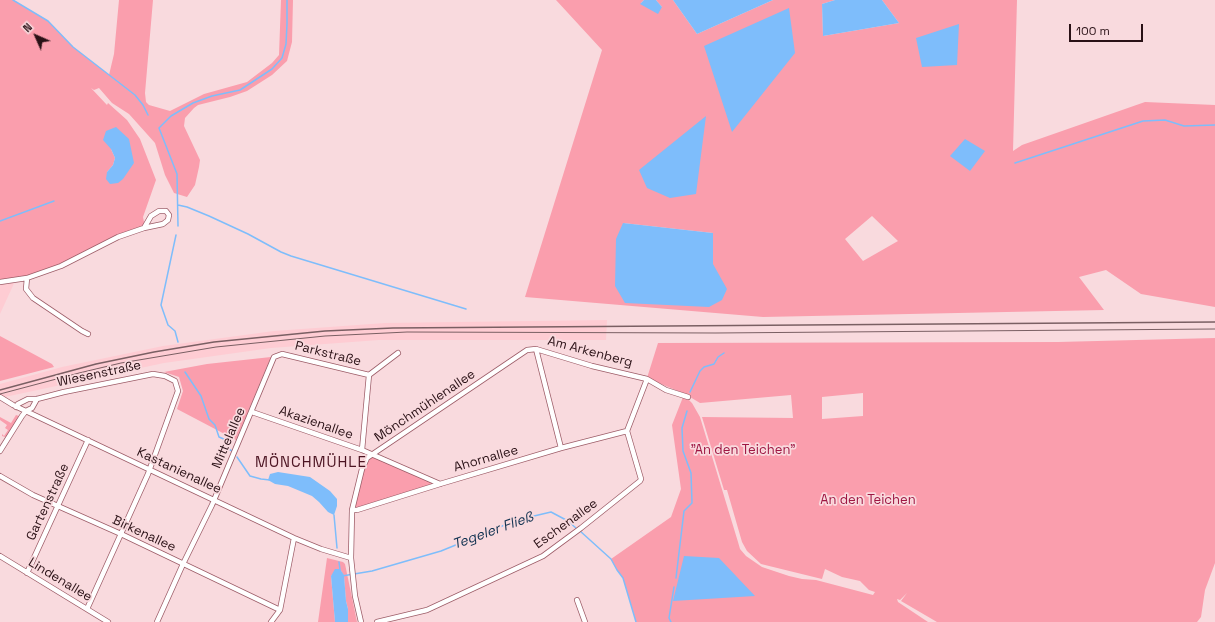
<!DOCTYPE html>
<html>
<head>
<meta charset="utf-8">
<style>
	body { margin:0 }
	#map { position:relative; width:1215px; height:622px; overflow:hidden; background:#f9dade; font-family:"Space Grotesk",sans-serif }
	canvas { display:block }
	.north { position:absolute; left:16px; top:16px; width:40px; height:40px; -webkit-text-stroke:3px #f9dade; paint-order:stroke; rotate:315deg; font-size:11px; font-weight:700; line-height:16px; text-align:center; color:#2a1116 }
	.north::after { content:''; display:block; margin:auto; width:14px; height:18px; background:#2a1116; clip-path:polygon(50% 0,100% 100%,50% 72%,0 100%) }
	.scale { position:absolute; left:1069px; top:24px; width:74px; height:18px; box-sizing:border-box; border:2px solid #2a1116; border-top:0; padding-left:5px; font-size:12px; line-height:14px; white-space:nowrap; color:#2a1116; -webkit-text-stroke:3px #f9dade; paint-order:stroke }
</style>
</head>
<body>
<div id="map">
<canvas width="1215" height="622"></canvas>
<div class="north">N</div>
<div class="scale">100 m</div>
</div>
<script>
const c = document.querySelector('canvas').getContext('2d');
c.lineJoin = 'round';
function paint(path, color) {
  c.fillStyle = color;
  c.fill(path, 'evenodd');
}
function poly(rows) {
  const path = new Path2D();
  for (const r of rows) {
    path.moveTo(r[0], r[1]);
    for (let i = 2; i < r.length; i += 2) path.lineTo(r[i], r[i + 1]);
  }
  return path;
}
function strokePath(path, color, width, dash) {
  c.strokeStyle = color;
  c.lineWidth = width;
  c.lineCap = dash ? 'butt' : 'round';
  c.setLineDash(dash || []);
  c.stroke(path);
}
function write(font, color, halo, rows, align = 'center') {
  c.font = font + ' "Space Grotesk",sans-serif';
  c.lineWidth = 3.5;
  c.setLineDash([]);
  c.textBaseline = 'middle';
  c.strokeStyle = halo;
  c.fillStyle = color;
  for (const [text, x, y, turn = 0] of rows) {
    c.save();
    c.translate(x, y);
    c.rotate((+turn || 0) * Math.PI / 180);
    c.textAlign = isNaN(turn) ? turn : align;
    if (halo) c.strokeText(text, 0, 0);
    c.fillText(text, 0, 0);
    c.restore();
  }
}
const built = poly([
	[16,279,0,314,0,282],
	[607,320,606,340,379,340,271,348,164,363,0,398,0,384,62,367,163,346,274,331,385,323]
]);
const green = poly([
	[0,0,13,0,48,21,73,47,109,75,114,54,119,0,153,0,145,93,146,102,149,105,170,111,204,94,247,82,272,63,279,55,281,0,293,0,292,42,287,61,272,75,247,91,230,97,198,105,194,108,185,118,184,126,200,160,199,167,195,185,187,197,174,193,165,175,155,143,129,114,112,103,99,88,94,90,91,88,107,105,108,103,127,120,140,139,156,180,143,217,145,227,39,274,0,282],
	[111,149,134,163,107,172,113,165,115,158],
	[556,0,644,0,641,3,662,7,656,0,673,0,697,34,773,0,835,0,822,4,823,36,899,23,882,0,1017,0,1013,151,1022,145,1145,102,1215,105,1215,307,1141,294,1106,270,1079,277,1104,310,763,317,525,297,602,50],
	[872,216,898,241,863,261,845,239],
	[623,223,713,233,713,264],
	[0,336,52,364,54,367,0,381],
	[1215,338,1215,563,1205,590,1201,617,1197,622,937,622,901,601,907,593,900,600,897,599,898,602,928,622,636,622,623,578,617,570,611,559,671,517,681,489,672,425,683,397,687,398,692,403,700,417,738,542,740,549,746,556,762,567,789,576,802,579,816,580,873,595,875,592,869,590,860,581,842,577,825,569,822,579,761,564,747,551,742,542,727,490,724,490,702,417,793,418,791,395,700,403,685,394,647,378,658,343,1058,342],
	[863,393,863,416,822,419,822,397],
	[271,357,236,440,177,409,183,391,179,377,164,372,207,364],
	[16,415,19,416,19,418,7,436,5,437,2,436,2,434,4,436,8,430,5,428,7,425,0,420,0,417,11,423],
	[373,455,439,484,352,509,367,458],
	[327,558,343,562,345,564,357,622,348,622,348,609,346,601,344,576,340,569,331,576,335,622,318,622]
]);
const water = poly([
	[644,0,656,0,662,7,658,14,640,4],
	[673,0,773,0,697,34],
	[835,0,882,0,899,23,823,36,822,4],
	[789,8,795,53,732,132,704,46],
	[959,24,957,65,922,67,916,38],
	[706,116,696,194,670,198,647,188,639,170],
	[116,127,129,139,134,163,123,179,118,183,110,184,106,179,107,172,113,165,115,158,111,149,103,140,106,131],
	[965,139,985,151,970,171,950,156],
	[623,223,713,233,713,264,727,289,722,300,709,307,625,303,615,286,616,239],
	[278,472,310,477,330,491,337,499,337,506,334,515,328,512,319,502,312,496,288,486,275,484,268,480,270,474],
	[684,556,719,558,755,596,673,601],
	[335,569,340,569,344,575,346,601,348,609,348,622,335,622,331,576]
]);
const stream = poly([
	[13,0,48,21,73,47,135,95,143,105,148,115],
	[1015,163,1143,121,1165,120,1184,126,1215,125],
	[178,205,187,207,209,216,248,234,281,252,291,256,466,309],
	[0,221,54,201],
	[178,226,177,174,159,128,171,116,193,103,212,96,240,90,272,69,282,58,286,44,287,24,287,0],
	[176,235,161,305,168,325,175,331,178,342],
	[185,372,201,396,209,419,215,425,219,437,226,440,228,444,227,448,232,451],
	[690,392,700,371,704,367,714,364,718,357,724,353],
	[237,457,250,476,261,479,270,480],
	[334,515,337,548],
	[580,531,611,559,617,570,623,578,636,622],
	[339,562,340,570],
	[342,576,372,571,441,551,517,520,551,512,568,521,577,529],
	[676,578,684,511,692,503,691,473,683,451,682,428,687,411],
	[671,622,669,618,674,587]
]);
const street = poly([
	[0,282,27,278],
	[88,334,82,331,33,298,26,289,27,278,61,266,118,237,144,228,151,216,159,211,166,211,169,215,168,220,163,224,144,228],
	[536,349,561,448],
	[0,397,13,405,294,538,321,549,351,558],
	[16,407,18,404,28,399,37,399,64,392,153,374,165,376,175,381,178,391,148,474,87,609],
	[252,412,362,450,440,484],
	[362,450,369,375,398,353],
	[0,451,22,416,26,411,32,408,37,399],
	[0,476,33,495,121,534,280,610],
	[352,510,357,510,440,484,561,448,627,431],
	[0,556,108,622],
	[27,573,88,440],
	[577,600,585,622],
	[157,622,183,564,212,505,274,357,282,354,369,375],
	[271,622,280,610,294,538],
	[361,622,355,596,351,558,352,510,362,469,367,458,527,350,536,349,592,366,647,379,666,390,688,397],
	[377,622,427,610,543,556,581,528,640,481,641,479,627,431,647,379]
]);
const tram = poly([
	[0,394,79,373,121,363,216,347,325,336,407,332,715,333,1215,329]
]);
const rail = poly([
	[0,390,96,364,154,352,214,342,325,331,393,328,1215,322]
]);
const streetNames = [
	["Am Arkenberg",590,352,15],
	["Parkstraße",328,354,14],
	["Wiesenstraße",99,374,-12],
	["Mönchmühlenallee",425,406,-34],
	["Akazienallee",316,423,19],
	["Mittelallee",229,438,-67],
	["Ahornallee",486,459,-16],
	["Kastanienallee",179,471,25],
	["Gartenstraße",48,502,-65],
	["Eschenallee",566,524,-36],
	["Birkenallee",144,534,25],
	["Lindenallee",60,580,31]
];
const parkNames = [
	["\"An den Teichen\"",743,450],
	["An den Teichen",868,500]
];
const waterNames = [
	["Tegeler Fließ",493,531,-20]
];
const quarterNames = [
	["MÖNCHMÜHLE",311,463]
];
paint(built, '#feccd3');
paint(green, '#fa9ead');
paint(water, '#7ebdfb');
strokePath(stream, '#7ebdfb', 1.5);
strokePath(street, '#9d5d68', 6);
strokePath(street, '#fff', 4.5);
strokePath(tram, '#7a5f63', 1);
strokePath(rail, '#7a5f63', 1.5);
write('13px', '#2a1116', '#f9dade', streetNames);
write('13px', '#9d1642', '#f9dade', parkNames);
write('italic 14px', '#0f304f', '#f9dade', waterNames);
c.letterSpacing = '1px';
write('15px', '#4c1422', '#f9dade', quarterNames);
c.letterSpacing = '0px';
</script>
</body>
</html>
